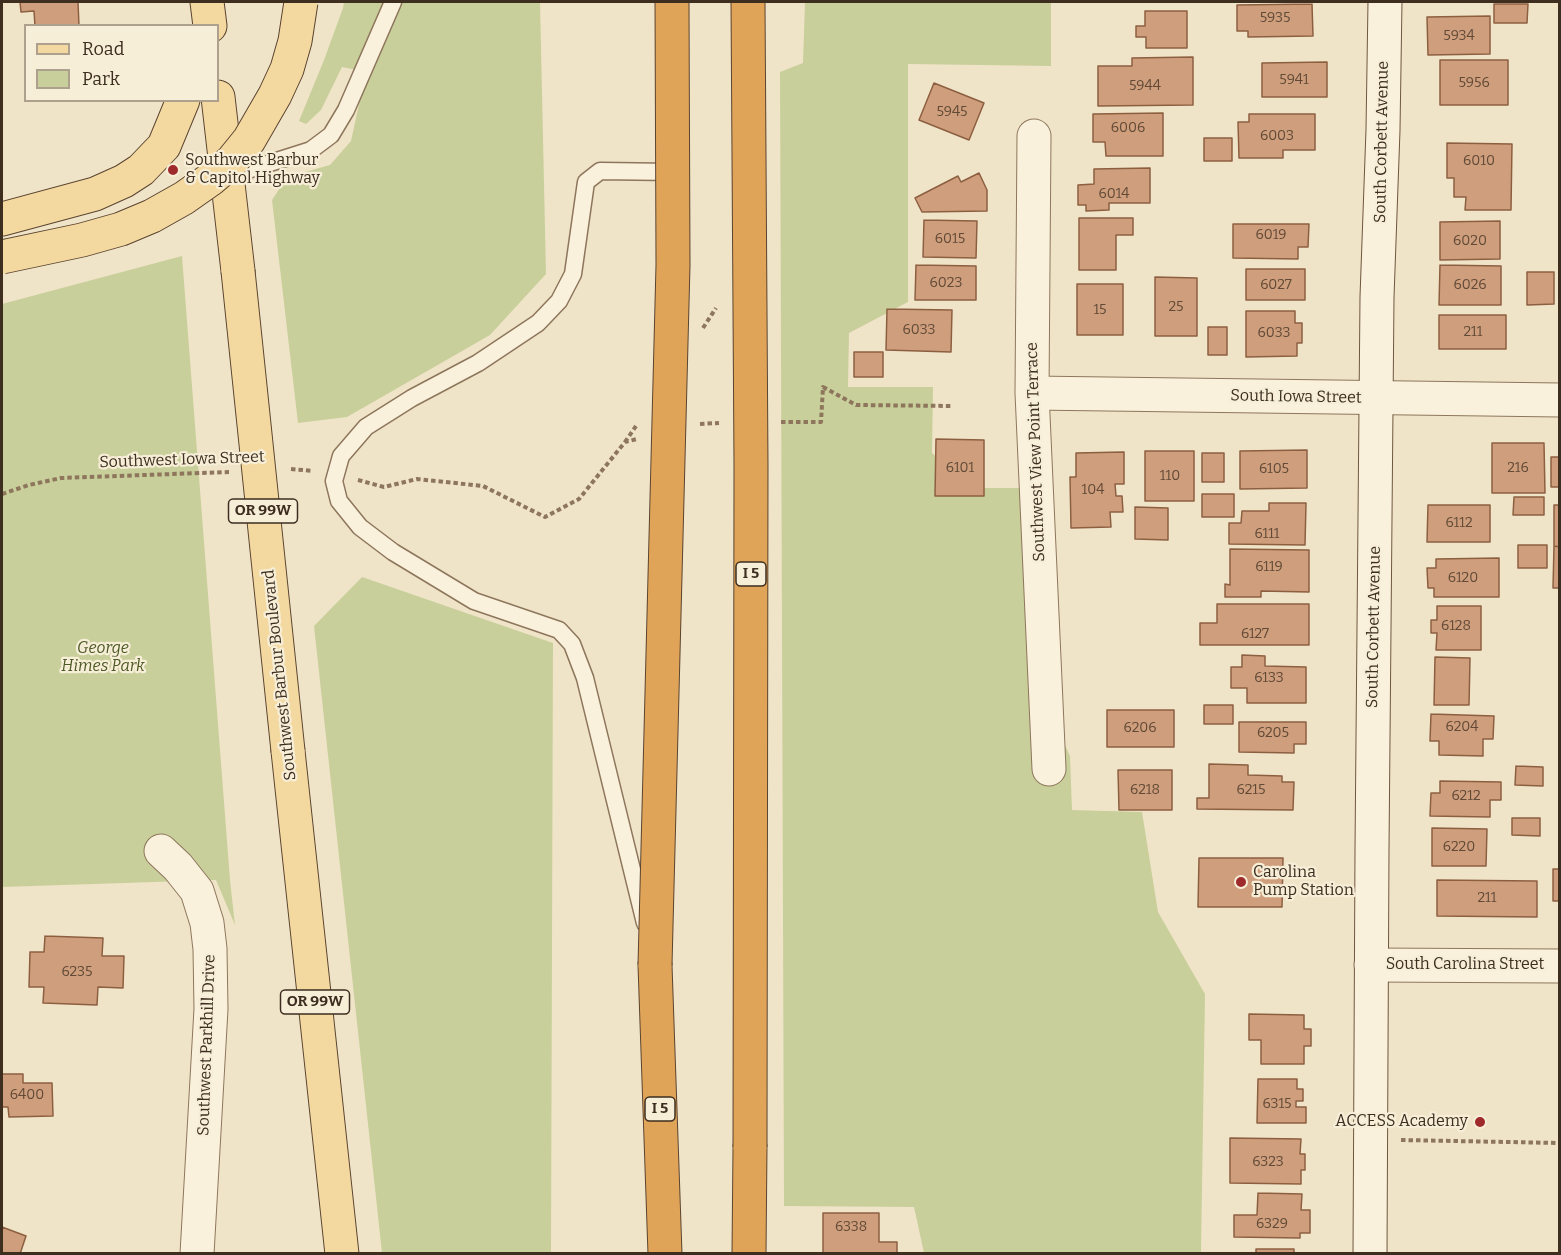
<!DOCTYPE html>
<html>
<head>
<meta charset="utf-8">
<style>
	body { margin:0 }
	#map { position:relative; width:1561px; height:1255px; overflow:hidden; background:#f0e4c8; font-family:Bitter,serif }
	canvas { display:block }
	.frame { position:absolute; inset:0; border:3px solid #3d2e20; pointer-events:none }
	.legend { position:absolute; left:24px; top:24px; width:195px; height:78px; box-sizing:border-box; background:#f7eed8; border:2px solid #ada18e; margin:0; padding:8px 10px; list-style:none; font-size:18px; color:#3d2e20 }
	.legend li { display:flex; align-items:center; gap:12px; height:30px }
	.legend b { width:30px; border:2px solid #ada18e }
</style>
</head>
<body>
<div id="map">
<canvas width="1561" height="1255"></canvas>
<div class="frame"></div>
<ul class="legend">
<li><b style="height:8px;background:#f3d9a0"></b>Road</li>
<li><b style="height:16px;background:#c9cf9b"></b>Park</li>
</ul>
</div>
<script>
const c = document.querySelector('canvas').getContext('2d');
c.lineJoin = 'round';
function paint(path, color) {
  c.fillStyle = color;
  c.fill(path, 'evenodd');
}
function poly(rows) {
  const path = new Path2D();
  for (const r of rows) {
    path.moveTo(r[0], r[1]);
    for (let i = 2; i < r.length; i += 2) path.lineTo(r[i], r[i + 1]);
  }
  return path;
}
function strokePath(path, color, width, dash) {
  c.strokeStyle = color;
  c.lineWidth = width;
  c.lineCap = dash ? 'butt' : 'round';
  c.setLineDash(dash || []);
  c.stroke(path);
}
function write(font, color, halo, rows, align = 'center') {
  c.font = font + ' Bitter,serif';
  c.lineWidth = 4.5;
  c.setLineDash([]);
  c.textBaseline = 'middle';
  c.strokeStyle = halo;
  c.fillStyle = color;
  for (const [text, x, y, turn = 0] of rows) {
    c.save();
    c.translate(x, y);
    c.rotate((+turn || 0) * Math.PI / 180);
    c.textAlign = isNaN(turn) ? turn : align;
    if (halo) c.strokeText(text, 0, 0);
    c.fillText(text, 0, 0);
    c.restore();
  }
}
const green = poly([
	[344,2,540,2,546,274,490,335,347,417,298,423,272,200,287,177,330,165,351,141,366,72,342,67,321,110,306,124,299,121,324,60,343,8],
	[805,2,1051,2,1051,66,908,64,908,302,849,333,848,387,933,387,932,453,971,488,1024,488,1027,660,1070,756,1072,810,1142,812,1158,912,1205,994,1201,1253,924,1253,914,1207,784,1206,780,72,803,63],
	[182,256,230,880,235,925,216,880,2,887,2,304],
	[362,577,553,643,551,1253,382,1253,314,626]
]);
const building = poly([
	[20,2,78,2,79,26,35,26,34,11,21,12,20,2],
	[1312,4,1313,36,1248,37,1248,31,1237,31,1237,5,1312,4],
	[1494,4,1528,4,1527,23,1494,23,1494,4],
	[1145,11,1187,11,1187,48,1146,48,1146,37,1136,37,1136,26,1145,26,1145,11],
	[1490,16,1490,54,1428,55,1427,17,1490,16],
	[1193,57,1193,105,1098,106,1098,66,1132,66,1132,58,1193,57],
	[1440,60,1508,60,1508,105,1440,105,1440,60],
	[1327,62,1327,97,1262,97,1262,63,1327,62],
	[934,83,984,103,969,140,919,120,934,83],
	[1163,113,1163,156,1106,156,1105,142,1093,142,1093,114,1163,113],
	[1249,114,1315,114,1315,150,1283,150,1283,158,1239,158,1238,122,1249,122,1249,114],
	[1204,138,1232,138,1232,161,1204,161,1204,138],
	[1447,143,1512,144,1511,210,1465,210,1466,197,1454,197,1454,178,1447,178,1447,143],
	[1150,168,1150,203,1109,203,1109,210,1086,211,1086,205,1078,205,1078,185,1094,184,1094,169,1150,168],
	[979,173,987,190,987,211,922,212,915,198,958,176,961,182,979,173],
	[1079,218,1133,218,1133,235,1116,235,1116,270,1079,270,1079,218],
	[924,220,977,221,976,258,923,257,924,220],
	[1500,221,1500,259,1440,260,1440,222,1500,221],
	[1233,224,1309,224,1308,247,1298,247,1298,259,1233,258,1233,224],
	[916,265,976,266,976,300,915,300,916,265],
	[1440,265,1501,266,1501,305,1439,305,1440,265],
	[1246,269,1305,269,1305,300,1246,300,1246,269],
	[1527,272,1554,272,1554,304,1527,305,1527,272],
	[1155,277,1197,278,1197,336,1155,336,1155,277],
	[1077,284,1123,284,1123,335,1077,335,1077,284],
	[887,309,952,310,951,352,886,350,887,309],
	[1246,311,1295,311,1295,323,1302,323,1302,343,1297,343,1297,356,1246,357,1246,311],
	[1439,315,1506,315,1506,349,1439,349,1439,315],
	[1208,327,1227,327,1227,355,1208,355,1208,327],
	[854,352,883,352,883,377,854,377,854,352],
	[936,439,984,440,984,496,935,496,936,439],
	[1492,443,1544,443,1545,493,1492,493,1492,443],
	[1307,450,1307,488,1240,489,1240,451,1307,450],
	[1145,451,1194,451,1194,501,1145,501,1145,451],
	[1124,452,1124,484,1115,484,1116,496,1122,496,1123,512,1110,512,1111,527,1071,528,1070,477,1076,477,1076,453,1124,452],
	[1202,453,1224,453,1224,482,1202,482,1202,453],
	[1551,457,1560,457,1560,487,1551,487,1551,457],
	[1202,494,1234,494,1234,517,1202,517,1202,494],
	[1514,497,1544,497,1544,515,1513,515,1514,497],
	[1269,503,1306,503,1305,545,1229,544,1229,523,1241,523,1242,511,1269,511,1269,503],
	[1428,505,1490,505,1490,542,1427,542,1428,505],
	[1554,505,1560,505,1560,547,1554,546,1554,505],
	[1135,507,1168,508,1168,540,1135,539,1135,507],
	[1518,545,1547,545,1547,568,1518,568,1518,545],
	[1554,546,1560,547,1560,588,1553,588,1554,546],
	[1230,549,1309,550,1309,592,1261,591,1261,597,1225,597,1225,584,1230,585,1230,549],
	[1499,558,1499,597,1434,597,1434,588,1428,588,1427,568,1436,568,1436,559,1499,558],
	[1217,604,1309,604,1309,645,1200,645,1200,623,1217,623,1217,604],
	[1437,606,1481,606,1481,650,1436,650,1437,633,1431,633,1431,620,1437,620,1437,606],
	[1242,655,1265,656,1265,666,1306,667,1306,703,1247,703,1247,688,1231,688,1231,667,1242,667,1242,655],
	[1435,657,1470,658,1469,705,1434,705,1435,657],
	[1204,705,1233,705,1233,724,1204,724,1204,705],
	[1107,710,1174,710,1174,747,1107,747,1107,710],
	[1431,714,1494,716,1493,739,1483,739,1483,756,1439,755,1439,741,1430,741,1431,714],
	[1239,722,1306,722,1306,744,1294,744,1294,753,1239,752,1239,722],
	[1209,764,1248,765,1248,775,1282,776,1282,782,1294,782,1293,810,1197,809,1197,798,1209,798,1209,764],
	[1516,766,1543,767,1543,786,1515,785,1516,766],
	[1118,770,1172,770,1172,810,1119,810,1118,770],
	[1440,781,1501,782,1501,800,1490,800,1490,817,1430,816,1431,793,1440,793,1440,781],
	[1512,818,1540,818,1540,836,1512,835,1512,818],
	[1432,828,1487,829,1486,866,1432,866,1432,828],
	[1199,858,1283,858,1282,907,1198,907,1199,858],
	[1553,869,1560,869,1560,901,1553,901,1553,869],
	[1437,880,1537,881,1537,917,1437,916,1437,880],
	[45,936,103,938,102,956,124,956,123,988,98,987,97,1005,43,1003,44,987,29,987,30,952,44,952,45,936],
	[1249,1014,1304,1015,1304,1029,1311,1029,1311,1046,1304,1046,1304,1064,1261,1064,1261,1040,1249,1040,1249,1014],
	[2,1074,23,1074,23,1083,52,1083,53,1116,9,1117,8,1107,2,1107,2,1074],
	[1258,1079,1297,1079,1297,1089,1303,1089,1303,1101,1296,1101,1296,1107,1306,1107,1306,1123,1257,1123,1258,1079],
	[1230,1138,1301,1139,1300,1154,1305,1154,1305,1170,1301,1170,1301,1184,1230,1183,1230,1138],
	[1258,1193,1302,1194,1301,1210,1310,1210,1310,1233,1300,1233,1300,1238,1234,1237,1234,1215,1257,1215,1258,1193],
	[823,1213,879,1213,879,1242,897,1242,897,1254,823,1254,823,1213],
	[2,1227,26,1236,20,1254,2,1254,2,1227],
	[1256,1249,1294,1249,1294,1254,1256,1254,1256,1249]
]);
const path = poly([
	[703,328,716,308],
	[781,422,821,422,823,387,856,405,952,406],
	[700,424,719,423],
	[625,442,636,426],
	[291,469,313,471],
	[358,480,384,487,417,479,483,486,545,517,579,499,625,442,637,439],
	[2,494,29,485,61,478,229,472],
	[1401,1140,1560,1143]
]);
const lane = poly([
	[226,177,311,150,331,135,346,110,393,2],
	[645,923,585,678,572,644,559,630,474,601,393,552,360,527,339,501,334,481,341,456,366,427,412,398,478,363,538,323,559,301,573,274,586,182,600,171,673,172]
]);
const street = poly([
	[1034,136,1032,393,1049,769],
	[1032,393,1560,400],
	[161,851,178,867,197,891,207,923,210,949,211,1009,197,1254],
	[1371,965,1560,966]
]);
const secondary = poly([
	[1370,1254,1372,849,1377,297,1383,130,1385,2]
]);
const primary = poly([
	[207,2,210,26],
	[218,97,238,271],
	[2,219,95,194,124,181,141,170,164,146,183,100],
	[288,751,342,1254]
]);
const highway = poly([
	[655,965,665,1254],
	[749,1254,750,1147]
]);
const primaryBridge = poly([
	[2,257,82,240,121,229,152,216,184,198,211,179,232,161,249,140,275,95,287,69,295,41,301,2],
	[238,271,288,751]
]);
const highwayBridge = poly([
	[748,2,751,465,750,1147],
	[655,965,673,265,672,2]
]);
const markers = [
	[173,170,6,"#9e2a2b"],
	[1241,882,6,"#9e2a2b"],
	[1480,1122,6,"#9e2a2b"]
];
const numberNames = [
	["5935",1275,18],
	["5934",1459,36],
	["5941",1294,80],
	["5956",1474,83],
	["5944",1145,86],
	["5945",952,112],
	["6006",1128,128],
	["6003",1277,136],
	["6010",1479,161],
	["6014",1114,194],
	["6019",1271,235],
	["6015",950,239],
	["6020",1470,241],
	["6023",946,283],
	["6027",1276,285],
	["6026",1470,285],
	["25",1176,307],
	["15",1100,310],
	["6033",919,330],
	["211",1473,332],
	["6033",1274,333],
	["6101",960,468],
	["216",1518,468],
	["6105",1274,469],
	["110",1170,476],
	["104",1093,490],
	["6112",1459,523],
	["6111",1267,534],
	["6119",1269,567],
	["6120",1463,578],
	["6128",1456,626],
	["6127",1255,634],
	["6133",1269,678],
	["6204",1462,727],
	["6206",1140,728],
	["6205",1273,733],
	["6218",1145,790],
	["6215",1251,790],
	["6212",1466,796],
	["6220",1459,847],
	["211",1487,898],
	["6235",77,972],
	["6400",27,1095],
	["6315",1277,1104],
	["6323",1268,1162],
	["6329",1272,1224],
	["6338",851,1227]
];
const shields = [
	[263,511,69],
	[751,574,30],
	[315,1002,69],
	[660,1109,30]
];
const shieldNames = [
	["OR 99W",263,511],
	["I 5",751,574],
	["OR 99W",315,1002],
	["I 5",660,1109]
];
const streetNames = [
	["South Corbett Avenue",1382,142,-89],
	["South Iowa Street",1296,397,1],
	["Southwest View Point Terrace",1036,452,-92],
	["Southwest Iowa Street",182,460,-2],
	["South Corbett Avenue",1374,627,-89],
	["Southwest Barbur Boulevard",280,675,-96],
	["South Carolina Street",1465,965],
	["Southwest Parkhill Drive",207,1045,-88]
];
const poiNames = [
	["Southwest Barbur",185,161],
	["& Capitol Highway",185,179],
	["Carolina",1253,873],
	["Pump Station",1253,891],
	["ACCESS Academy",1468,1122,"right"]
];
const parkNames = [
	["George",103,649],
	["Himes Park",103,667]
];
paint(green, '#c9cf9b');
paint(building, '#cf9f7d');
strokePath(building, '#8d5f41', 1.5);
strokePath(lane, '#8d765c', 19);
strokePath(street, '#8d765c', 35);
strokePath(secondary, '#6f573f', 35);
strokePath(primary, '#5b4430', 35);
strokePath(highway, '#5b4430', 35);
strokePath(path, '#8d765c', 4, [4.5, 3]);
strokePath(lane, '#faf1dc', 16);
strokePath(street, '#faf1dc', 33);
strokePath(secondary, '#faf1dc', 33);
strokePath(primary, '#f3d9a0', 33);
strokePath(highway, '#e0a458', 33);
strokePath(primaryBridge, '#5b4430', 35, []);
strokePath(highwayBridge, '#5b4430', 35, []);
strokePath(primaryBridge, '#f3d9a0', 33);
strokePath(highwayBridge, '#e0a458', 33);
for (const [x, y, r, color] of markers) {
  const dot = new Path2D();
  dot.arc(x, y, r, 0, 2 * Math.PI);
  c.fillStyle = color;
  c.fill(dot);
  strokePath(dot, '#f7eed8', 2);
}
write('14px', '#624a37', null, numberNames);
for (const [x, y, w] of shields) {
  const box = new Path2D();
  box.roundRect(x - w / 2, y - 12, w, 24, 4.5);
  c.fillStyle = '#f7eed8';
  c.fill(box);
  strokePath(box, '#3d2e20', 1.5);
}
write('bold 15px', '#3d2e20', null, shieldNames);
write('16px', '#3d2e20', '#f7eed8', streetNames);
write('16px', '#3d2e20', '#f7eed8', poiNames, 'left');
write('italic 16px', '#4d5a26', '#f7eed8', parkNames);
</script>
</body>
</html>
